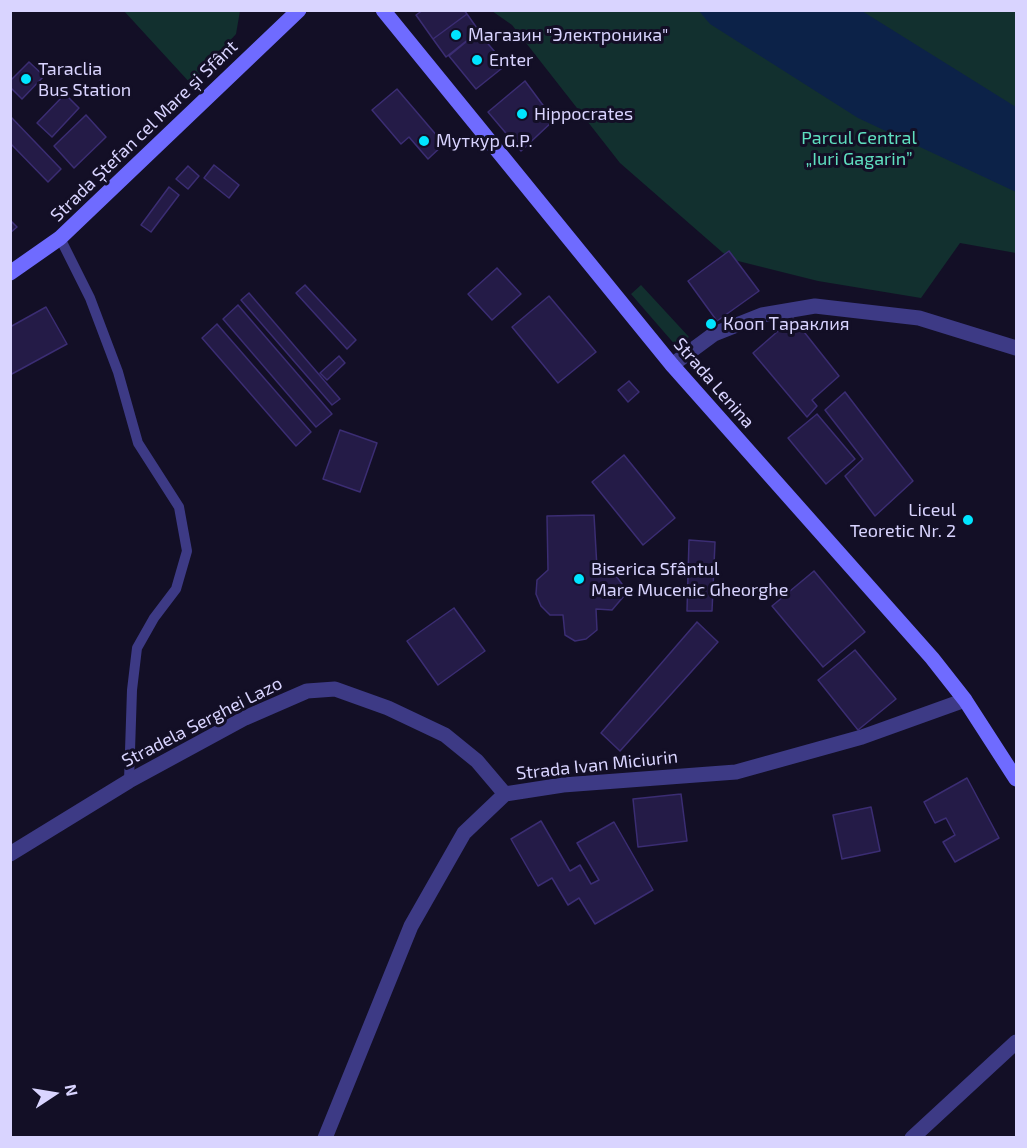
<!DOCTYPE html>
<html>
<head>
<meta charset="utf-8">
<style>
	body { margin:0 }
	#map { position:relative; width:1027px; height:1148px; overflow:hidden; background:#130f26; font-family:"Exo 2",sans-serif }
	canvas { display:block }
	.frame { position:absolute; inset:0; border:12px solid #d9d4ff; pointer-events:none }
	.north { position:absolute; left:24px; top:1064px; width:60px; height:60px; -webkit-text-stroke:4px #130f26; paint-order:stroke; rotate:78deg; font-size:16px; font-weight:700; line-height:24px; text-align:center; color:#d9d4ff }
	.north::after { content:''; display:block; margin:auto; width:21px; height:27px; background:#d9d4ff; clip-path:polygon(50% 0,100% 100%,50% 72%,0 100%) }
</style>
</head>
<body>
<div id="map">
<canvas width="1027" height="1148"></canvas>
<div class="frame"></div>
<div class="north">N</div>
</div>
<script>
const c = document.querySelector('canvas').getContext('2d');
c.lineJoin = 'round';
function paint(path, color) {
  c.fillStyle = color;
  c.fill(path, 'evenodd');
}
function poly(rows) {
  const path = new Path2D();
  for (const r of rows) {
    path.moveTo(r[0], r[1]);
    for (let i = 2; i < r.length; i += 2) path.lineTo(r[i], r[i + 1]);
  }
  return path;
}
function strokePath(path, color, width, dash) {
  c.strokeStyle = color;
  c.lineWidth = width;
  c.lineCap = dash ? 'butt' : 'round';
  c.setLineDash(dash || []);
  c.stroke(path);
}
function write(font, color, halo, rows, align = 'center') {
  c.font = font + ' "Exo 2",sans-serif';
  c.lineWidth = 6;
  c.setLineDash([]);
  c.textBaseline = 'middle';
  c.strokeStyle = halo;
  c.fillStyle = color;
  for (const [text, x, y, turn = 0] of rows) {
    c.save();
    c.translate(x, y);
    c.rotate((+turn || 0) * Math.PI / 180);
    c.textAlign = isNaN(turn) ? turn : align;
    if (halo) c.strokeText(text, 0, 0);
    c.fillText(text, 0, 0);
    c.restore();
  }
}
const green = poly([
	[124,11,240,11,236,34,191,84],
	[492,11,1016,11,1016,253,960,243,921,298,818,281,730,259,620,163,512,25],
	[641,285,689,337,677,347,631,294]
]);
const water = poly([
	[699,11,862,11,1016,107,1016,192,858,118,710,24]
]);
const building = poly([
	[423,10,464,10,467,14,433,39,416,15,423,10],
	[467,14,479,31,446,57,433,39,467,14],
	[478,32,506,65,476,89,449,56,478,32],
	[29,62,44,76,22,99,10,87,10,81,29,62],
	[525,81,554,120,521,151,488,112,525,81],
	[397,89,444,144,428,159,409,137,401,144,372,110,397,89],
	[65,94,79,108,52,137,37,123,65,94],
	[86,115,106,137,74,168,54,146,86,115],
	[10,116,61,169,48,182,10,143,10,116],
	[214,165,239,185,229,198,204,178,214,165],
	[188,166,199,176,188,189,176,179,188,166],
	[169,187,179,195,151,232,141,225,169,187],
	[10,220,17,227,10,233,10,220],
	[729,251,759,291,717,321,688,281,729,251],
	[497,268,521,294,492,320,468,294,497,268],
	[305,285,356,340,347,349,296,293,305,285],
	[249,293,340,399,332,405,241,300,249,293],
	[549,296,596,352,558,383,512,327,549,296],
	[238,305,332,414,316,427,223,319,238,305],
	[46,307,67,344,10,375,10,327,46,307],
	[793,318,839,376,812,400,817,406,807,417,753,353,793,318],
	[217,324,311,432,296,446,202,338,217,324],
	[339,356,345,363,327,380,320,373,339,356],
	[629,381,639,392,628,402,618,390,629,381],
	[845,392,913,481,875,516,845,476,863,459,825,410,845,392],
	[817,414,855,459,826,484,788,438,817,414],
	[340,430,377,443,360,492,323,479,340,430],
	[624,455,675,518,643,545,592,482,624,455],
	[594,515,597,568,608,568,613,572,622,584,624,596,612,610,596,609,597,630,586,639,575,641,565,635,563,615,550,615,541,606,536,594,537,580,548,570,547,516,594,515],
	[689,540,715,542,712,611,687,611,689,540],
	[814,571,865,632,823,667,772,606,814,571],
	[454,608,485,651,438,685,407,641,454,608],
	[697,622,718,642,620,751,601,733,697,622],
	[855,650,896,699,858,730,818,680,855,650],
	[967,778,999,838,955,862,943,842,955,835,946,818,935,823,924,802,967,778],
	[681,794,687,841,638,847,633,799,681,794],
	[871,807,880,851,842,859,833,815,871,807],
	[541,821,570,871,580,865,591,884,599,880,577,843,614,822,653,890,595,924,579,898,568,905,552,878,538,886,511,839,541,821]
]);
const lane = poly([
	[60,238,90,298,118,372,138,443,179,507,187,551,176,589,154,618,137,648,132,690,129,781]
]);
const street = poly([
	[672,365,714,334,762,315,815,306,919,318,1016,348],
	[10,854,129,781,245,718,307,691,335,689,388,708,445,735,477,761,505,794],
	[325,1138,411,926,464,833,505,794,563,785,736,772,862,737,965,700],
	[912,1138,1016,1042]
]);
const secondary = poly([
	[383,10,672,365,932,658,965,700,1016,779],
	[10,273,60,238,299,10]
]);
const markers = [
	[456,35,6,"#00e5ff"],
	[477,60,6,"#00e5ff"],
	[26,79,6,"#00e5ff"],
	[522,114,6,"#00e5ff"],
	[424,141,6,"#00e5ff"],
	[711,324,6,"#00e5ff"],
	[968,520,6,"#00e5ff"],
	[579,579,6,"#00e5ff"]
];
const poiNames = [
	["Магазин \"Электроника\"",468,35],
	["Enter",489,60],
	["Taraclia",38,69],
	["Bus Station",38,90],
	["Hippocrates",534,114],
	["Муткур G.P.",436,141],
	["Кооп Тараклия",723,324],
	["Liceul",956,510,"right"],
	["Teoretic Nr. 2",956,531,"right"],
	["Biserica Sfântul",591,569],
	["Mare Mucenic Gheorghe",591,590]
];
const streetNames = [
	["Strada Ștefan cel Mare și Sfânt",144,131,-44],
	["Strada Lenina",714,383,49],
	["Stradela Serghei Lazo",202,722,-27],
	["Strada Ivan Miciurin",597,765,-6]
];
const parkNames = [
	["Parcul Central",859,138],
	["„Iuri Gagarin”",859,159]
];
paint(green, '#12302f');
paint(water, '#0c2248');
paint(building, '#241b47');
strokePath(building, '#3b2d73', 1.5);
strokePath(lane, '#3d3a85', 10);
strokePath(street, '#3d3a85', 15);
strokePath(secondary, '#6f6bff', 15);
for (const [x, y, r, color] of markers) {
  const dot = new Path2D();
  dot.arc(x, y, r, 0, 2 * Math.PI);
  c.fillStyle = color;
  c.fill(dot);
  strokePath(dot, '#130f26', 2);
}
write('18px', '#d9d4ff', '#130f26', poiNames, 'left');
write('18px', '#d9d4ff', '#130f26', streetNames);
write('18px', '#5fe0c0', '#130f26', parkNames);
</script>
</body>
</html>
